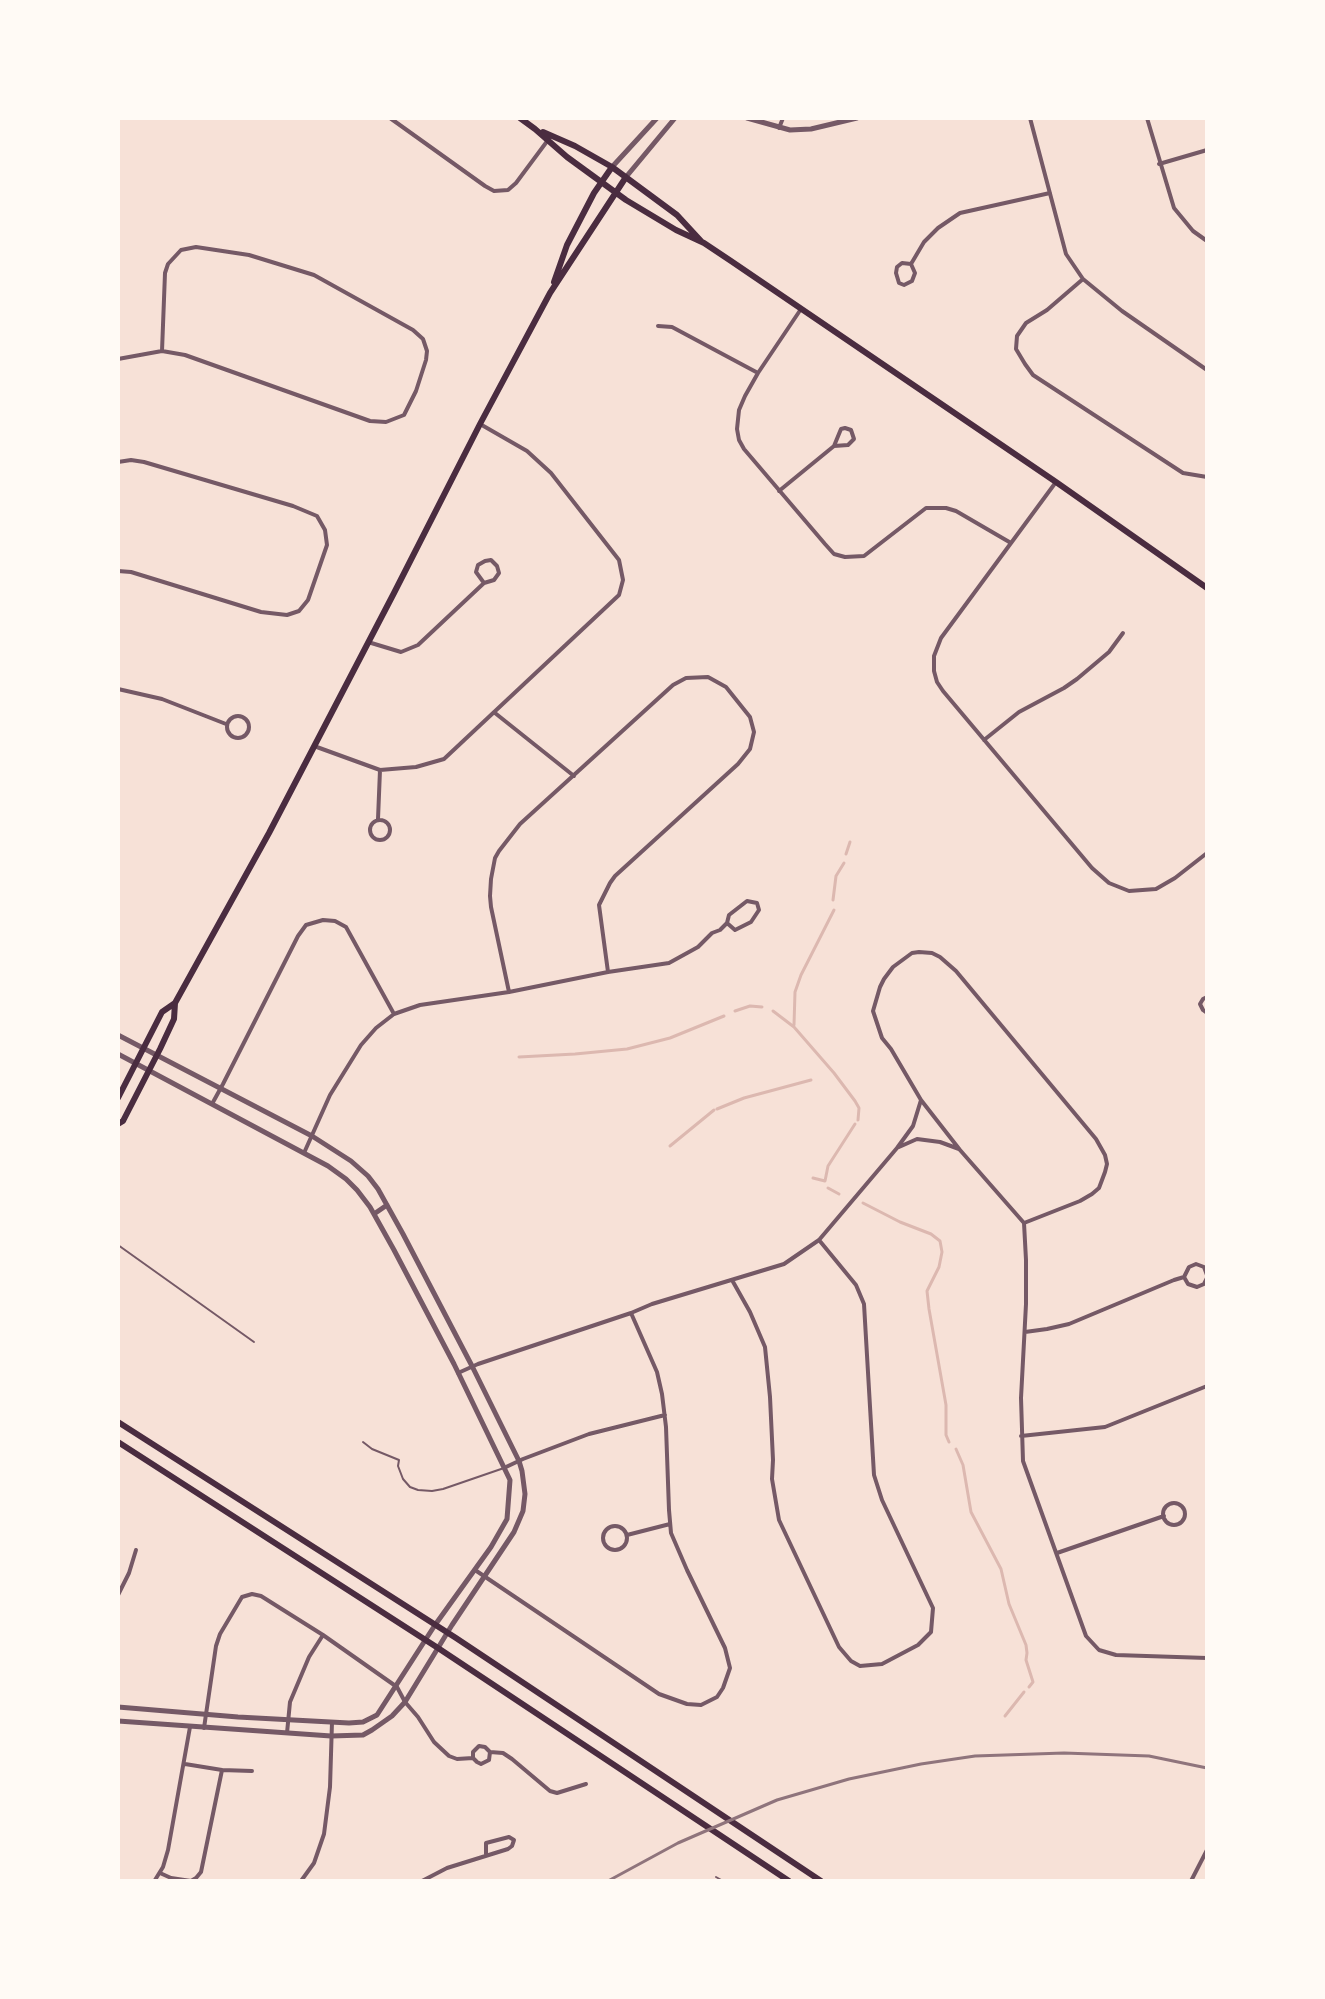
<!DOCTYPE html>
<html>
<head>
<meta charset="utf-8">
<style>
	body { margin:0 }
	#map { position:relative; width:1325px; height:1999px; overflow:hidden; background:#f7e1d7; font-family:"Roboto Serif",serif }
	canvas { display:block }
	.frame { position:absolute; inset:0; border:120px solid #fffaf5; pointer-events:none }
</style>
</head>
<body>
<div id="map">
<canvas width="1325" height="1999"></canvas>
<div class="frame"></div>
</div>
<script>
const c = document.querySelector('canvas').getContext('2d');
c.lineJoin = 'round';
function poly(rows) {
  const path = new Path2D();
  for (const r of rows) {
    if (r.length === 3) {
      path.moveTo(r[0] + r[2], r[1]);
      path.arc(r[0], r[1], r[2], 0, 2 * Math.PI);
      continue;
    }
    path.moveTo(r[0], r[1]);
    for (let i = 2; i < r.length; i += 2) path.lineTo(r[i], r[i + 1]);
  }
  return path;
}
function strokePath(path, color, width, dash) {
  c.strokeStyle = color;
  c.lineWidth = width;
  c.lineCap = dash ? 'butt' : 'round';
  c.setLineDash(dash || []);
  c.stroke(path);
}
const stream = poly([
	[846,854,850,842],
	[833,900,836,876,844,863],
	[735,1011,750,1006,762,1007],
	[773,1011,794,1027,834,1073,855,1101,859,1108,858,1120],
	[794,1025,795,992,801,975,834,910],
	[519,1057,575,1054,627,1049,670,1038,724,1016],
	[717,1109,744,1098,811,1080],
	[670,1146,714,1110],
	[813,1178,825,1181,828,1166,855,1124],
	[828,1188,839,1194],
	[863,1203,900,1222,931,1234,940,1241,942,1252,939,1267,927,1291,929,1309,946,1405,946,1435,949,1442],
	[956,1449,963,1465,971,1512,1001,1569,1009,1604,1026,1645,1027,1653,1026,1660,1033,1682,1029,1687],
	[1005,1716,1024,1692]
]);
const service = poly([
	[118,1245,254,1342],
	[363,1442,372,1449,399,1460,398,1466,403,1479,410,1487,418,1490,432,1491,443,1489,504,1468],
	[716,1877,723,1881]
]);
const minor = poly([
	[390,118,485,186,494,191,508,190,516,183,548,140],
	[1030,118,1066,254,1083,279,1122,311,1207,370],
	[1147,118,1174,208,1193,231,1207,241],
	[779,128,783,118],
	[1159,164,1207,150],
	[911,264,915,273,912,281,904,285,899,283,896,273,897,267,902,263,911,264,924,242,938,228,960,213,1050,193],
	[1083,279,1047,310,1026,323,1017,336,1016,349,1025,364,1033,375,1183,473,1207,477],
	[801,309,758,373,745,396,739,410,737,429,739,440,744,449,825,544,834,554,845,557,864,556,926,508,946,508,956,511,1011,543],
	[658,326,672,327,758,373],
	[118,359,162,351,185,355,370,421,386,422,404,415,416,391,426,360,427,351,423,339,413,330,314,275,249,255,196,247,181,250,168,264,165,273,162,351],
	[118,462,131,460,144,462,293,506,317,516,325,530,327,545,308,600,299,611,287,615,261,612,131,572,118,571],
	[1056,482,941,638,934,656,934,671,937,682,943,691,1092,868,1109,883,1129,891,1156,889,1175,878,1207,853],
	[779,491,834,446,848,445,854,439,851,430,845,428,841,429,834,446],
	[368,642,401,652,418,645,484,583,494,580,499,573,497,566,491,560,485,561,478,565,476,572,484,583],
	[118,689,162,699,226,724],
	[495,713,574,776],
	[238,727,11],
	[984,740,1019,712,1064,688,1077,679,1109,652,1123,633],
	[314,746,380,770,416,767,444,759,619,595,623,580,619,560,551,473,527,451,480,424],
	[378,819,380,770],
	[380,830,10],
	[509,992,491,907,490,896,491,879,495,858,499,851,520,824,673,685,686,678,708,677,726,687,750,717,754,732,750,749,738,764,615,876,610,883,599,905,608,972],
	[1207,997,1203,999,1200,1004,1203,1010,1207,1013],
	[212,1104,223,1084,298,936,306,925,323,920,335,921,346,927,394,1014],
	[899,1147,917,1139,940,1142,959,1149],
	[304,1153,330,1095,361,1045,376,1028,394,1014,420,1005,509,992,608,972,669,963,698,947,712,933,720,930,727,923,729,915,747,901,757,903,759,910,751,922,735,930,727,923],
	[1024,1223,1080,1201,1092,1194,1099,1188,1105,1172,1107,1164,1105,1155,1096,1139,956,971,940,957,932,953,919,952,912,953,893,967,884,979,880,987,873,1011,882,1038,891,1049,921,1100,960,1150,1024,1223,1026,1260,1026,1304,1021,1398,1023,1461,1086,1636,1099,1650,1116,1655,1207,1658],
	[1184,1277,1189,1267,1196,1264,1204,1267,1207,1275],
	[1184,1277,1188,1284,1197,1287,1204,1284,1207,1278],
	[732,1280,750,1312,765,1347,770,1397,773,1460,772,1479,779,1520,839,1647,851,1661,860,1666,882,1664,918,1645,931,1632,933,1608,882,1500,874,1475,864,1304,856,1285,819,1240],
	[1025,1332,1047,1329,1069,1324,1174,1280,1184,1277],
	[458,1373,478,1364,631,1313,652,1304,784,1264,819,1240,897,1148,913,1126,921,1100],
	[1021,1436,1105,1427,1207,1386],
	[506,1467,523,1459,589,1434,665,1415],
	[1174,1514,11],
	[615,1538,12],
	[627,1535,670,1524],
	[1057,1553,1164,1516],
	[475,1570,659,1694,687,1704,701,1705,717,1697,723,1688,730,1668,725,1648,687,1570,671,1533,669,1510,666,1427,662,1394,657,1372,631,1313],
	[118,1595,129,1573,136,1550],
	[204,1728,216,1646,220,1634,242,1597,252,1594,261,1596,323,1635,397,1687,405,1702,418,1717,434,1742,449,1756,457,1759,473,1758,477,1762,481,1764,489,1760,490,1752,485,1747,479,1746,473,1752,473,1758],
	[287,1733,290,1702,309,1657,323,1635],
	[490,1752,503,1753,512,1759,550,1791,557,1793,586,1784],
	[185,1764,222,1770,252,1771],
	[160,1873,171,1878,191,1881,196,1878,201,1872,222,1770],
	[155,1880,163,1867,168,1850,190,1727],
	[301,1881,314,1863,324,1834,330,1787,332,1722],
	[422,1881,447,1868,508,1849,512,1846,514,1840,509,1837,486,1843,486,1854],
	[1191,1881,1207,1850]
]);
const tertiary = poly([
	[747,118,790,130,811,129,857,118],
	[612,167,657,118],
	[626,177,675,118],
	[118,1035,312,1136,351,1161,368,1176,378,1189,403,1234,472,1366,519,1461,522,1471,525,1494,523,1511,514,1532,452,1625,405,1702,392,1716,372,1730,363,1735,331,1736,118,1721],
	[118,1054,328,1166,346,1179,357,1190,370,1207,394,1250,454,1364,510,1480,507,1519,491,1547,435,1625,377,1715,363,1722,349,1723,238,1717,118,1707],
	[374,1214,387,1205]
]);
const secondary = poly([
	[520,118,535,129,567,157,626,200,676,230,704,243,731,261,1056,482,1207,588],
	[543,132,575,146,612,167,677,215,701,241],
	[554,282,567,245,594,193,612,167],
	[118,1098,162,1012,175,1003,269,833,394,593,480,424,550,293,626,177],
	[118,1124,123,1121,160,1049,174,1019,175,1003],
	[118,1422,456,1638,821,1881],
	[118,1442,438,1648,789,1881]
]);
const rail = poly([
	[608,1881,678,1843,777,1800,849,1779,921,1764,975,1756,1064,1753,1149,1756,1207,1768]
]);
strokePath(stream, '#dcb8b0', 3);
strokePath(service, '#755966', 2);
strokePath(minor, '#755966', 4);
strokePath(tertiary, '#755966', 5);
strokePath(secondary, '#4a2c40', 6);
strokePath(rail, '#8f747c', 3);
</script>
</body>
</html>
